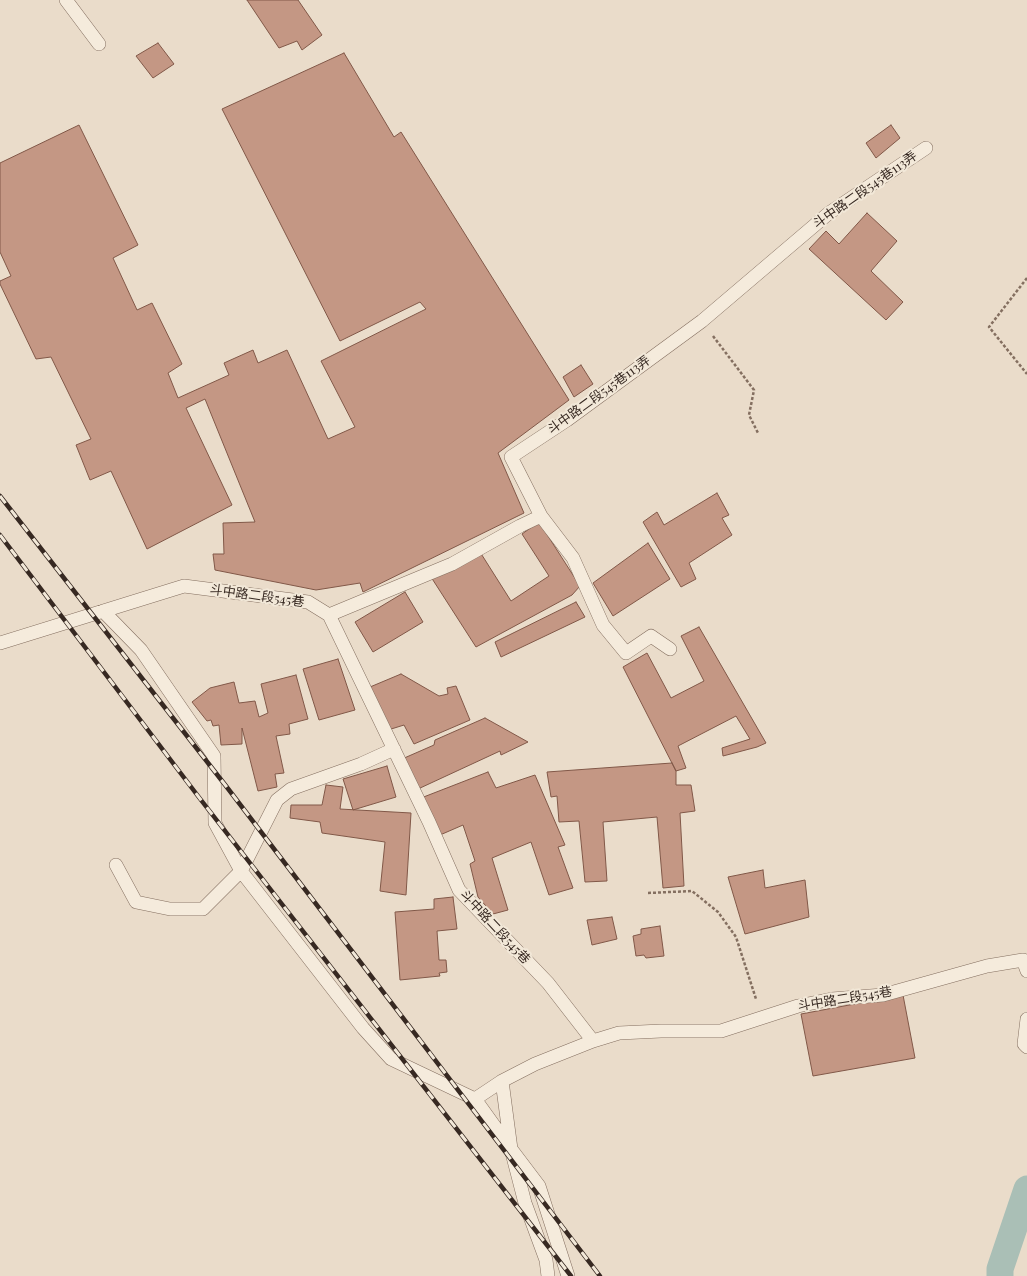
<!DOCTYPE html>
<html>
<head>
<meta charset="utf-8">
<style>
	body { margin:0 }
	canvas { display:block; background:#eadcca }
</style>
</head>
<body>
<canvas width="1027" height="1276"></canvas>
<script>
const c = document.querySelector('canvas').getContext('2d');
c.lineJoin = 'round';
function poly(rows) {
  const path = new Path2D();
  for (const r of rows) {
    path.moveTo(r[0], r[1]);
    for (let i = 2; i < r.length; i += 2) path.lineTo(r[i], r[i + 1]);
  }
  return path;
}
function strokePath(path, color, width, dash) {
  c.strokeStyle = color;
  c.lineWidth = width;
  c.lineCap = dash ? 'butt' : 'round';
  c.setLineDash(dash || []);
  c.stroke(path);
}
function paint(path, color) {
  c.fillStyle = color;
  c.fill(path, 'evenodd');
}
function write(font, color, halo, rows, align = 'center') {
  c.font = font + ' "Playfair Display","Noto Sans TC",serif';
  c.lineWidth = 4;
  c.setLineDash([]);
  c.textBaseline = 'middle';
  c.strokeStyle = halo;
  c.fillStyle = color;
  for (const [text, x, y, turn = 0] of rows) {
    c.save();
    c.translate(x, y);
    c.rotate((+turn || 0) * Math.PI / 180);
    c.textAlign = isNaN(turn) ? turn : align;
    if (halo) c.strokeText(text, 0, 0);
    c.fillText(text, 0, 0);
    c.restore();
  }
}
const canal = poly([
	[1000,1276,1000,1269,1027,1189]
]);
const building = poly([
	[247,0,298,0,322,35,302,50,297,41,279,48,247,0],
	[158,43,174,64,153,78,136,56,158,43],
	[344,53,394,137,401,132,569,400,498,453,524,513,363,592,360,583,316,590,215,570,213,554,224,554,223,523,255,522,205,399,186,408,232,505,147,549,111,471,90,480,76,445,91,439,51,357,36,359,0,284,0,281,11,276,0,252,0,163,79,125,138,245,113,258,137,310,152,303,182,364,168,373,178,398,229,375,224,363,253,350,258,363,287,350,328,439,355,427,321,361,426,309,420,302,340,341,222,109,344,53],
	[891,125,900,138,876,158,866,143,891,125],
	[867,213,897,241,871,271,903,302,886,320,809,249,826,231,839,244,867,213],
	[581,365,593,384,574,397,563,377,581,365],
	[717,493,729,515,722,518,732,535,689,563,696,579,681,587,643,522,657,512,664,525,717,493],
	[539,522,580,586,572,595,476,647,431,577,480,552,511,601,549,576,522,534,539,522],
	[648,543,670,579,613,616,593,583,648,543],
	[405,592,423,622,373,652,355,622,405,592],
	[576,602,585,617,501,657,495,642,576,602],
	[699,627,766,743,757,747,723,756,722,748,750,739,736,716,678,746,686,768,676,771,623,667,647,653,671,698,704,681,681,636,699,627],
	[338,659,355,710,319,720,303,669,338,659],
	[401,674,439,696,448,694,447,688,456,686,470,720,414,744,404,725,388,730,370,687,401,674],
	[296,675,308,719,289,724,290,734,276,736,284,773,275,774,277,787,258,791,242,728,242,744,221,745,219,725,213,726,211,720,207,721,192,702,210,688,234,682,239,703,255,701,259,717,268,713,261,684,296,675],
	[485,718,528,742,501,755,500,751,418,789,402,759,434,745,435,740,485,718],
	[672,763,676,771,676,785,691,785,695,811,680,813,684,886,663,888,657,817,603,822,607,881,585,882,579,821,559,822,557,796,551,797,547,772,672,763],
	[387,766,396,797,353,810,343,779,387,766],
	[488,772,496,788,535,775,565,845,558,847,573,888,549,895,531,842,492,858,508,910,493,914,478,897,470,864,475,861,463,825,440,835,421,798,488,772],
	[326,785,343,787,340,809,411,813,406,895,380,891,385,842,322,833,320,822,290,818,291,805,322,805,326,785],
	[763,870,765,888,805,880,809,917,745,934,728,877,763,870],
	[453,897,457,929,437,931,439,960,446,960,447,972,439,973,440,976,400,980,395,912,434,909,434,899,453,897],
	[612,917,617,939,592,945,587,920,612,917],
	[660,926,664,956,646,958,644,955,636,956,633,936,641,934,641,929,660,926],
	[903,995,915,1058,813,1076,801,1014,903,995]
]);
const path = poly([
	[1027,278,989,327,1027,374],
	[713,336,754,390,749,415,758,433],
	[648,893,692,891,718,912,736,937,756,999]
]);
const service = poly([
	[66,0,99,44],
	[541,516,573,558,603,625,626,653,651,636,670,649],
	[103,611,141,650,214,756,215,823,241,871,363,1028,391,1059,475,1099,511,1149,539,1186,568,1276],
	[329,615,452,564,520,526,541,516,511,457,567,420,702,321,829,213,926,148],
	[0,643,184,586,308,602,329,615,429,822,459,890,548,983,593,1041,619,1033,661,1031,721,1031,798,1006,832,999,883,995,987,966,1023,960,1027,971],
	[116,865,136,902,170,909,203,909,241,871,277,800,291,789,361,764,394,749],
	[1027,1019,1024,1044,1027,1047],
	[475,1099,502,1081],
	[548,1276,546,1260,525,1203,511,1149,502,1081,535,1064,593,1041]
]);
const rail = poly([
	[0,496,226,786,600,1276],
	[0,535,201,800,571,1276]
]);
const streetNames = [
	["斗中路二段545巷113弄",865,190,-35],
	["斗中路二段545巷113弄",599,395,-36],
	["斗中路二段545巷",257,596,8],
	["斗中路二段545巷",495,927,47],
	["斗中路二段545巷",845,999,-9]
];
strokePath(canal, '#aabfb6', 27);
paint(building, '#c49784');
strokePath(building, '#815848', 1);
strokePath(service, '#846f60', 14);
strokePath(path, '#846f60', 2.5, [3, 2]);
strokePath(service, '#f5ebdc', 13);
strokePath(rail, '#372922', 4.5);
strokePath(rail, '#f2e8d8', 3, [9]);
write('13px', '#372922', '#f2e8d8', streetNames);
</script>
</body>
</html>
